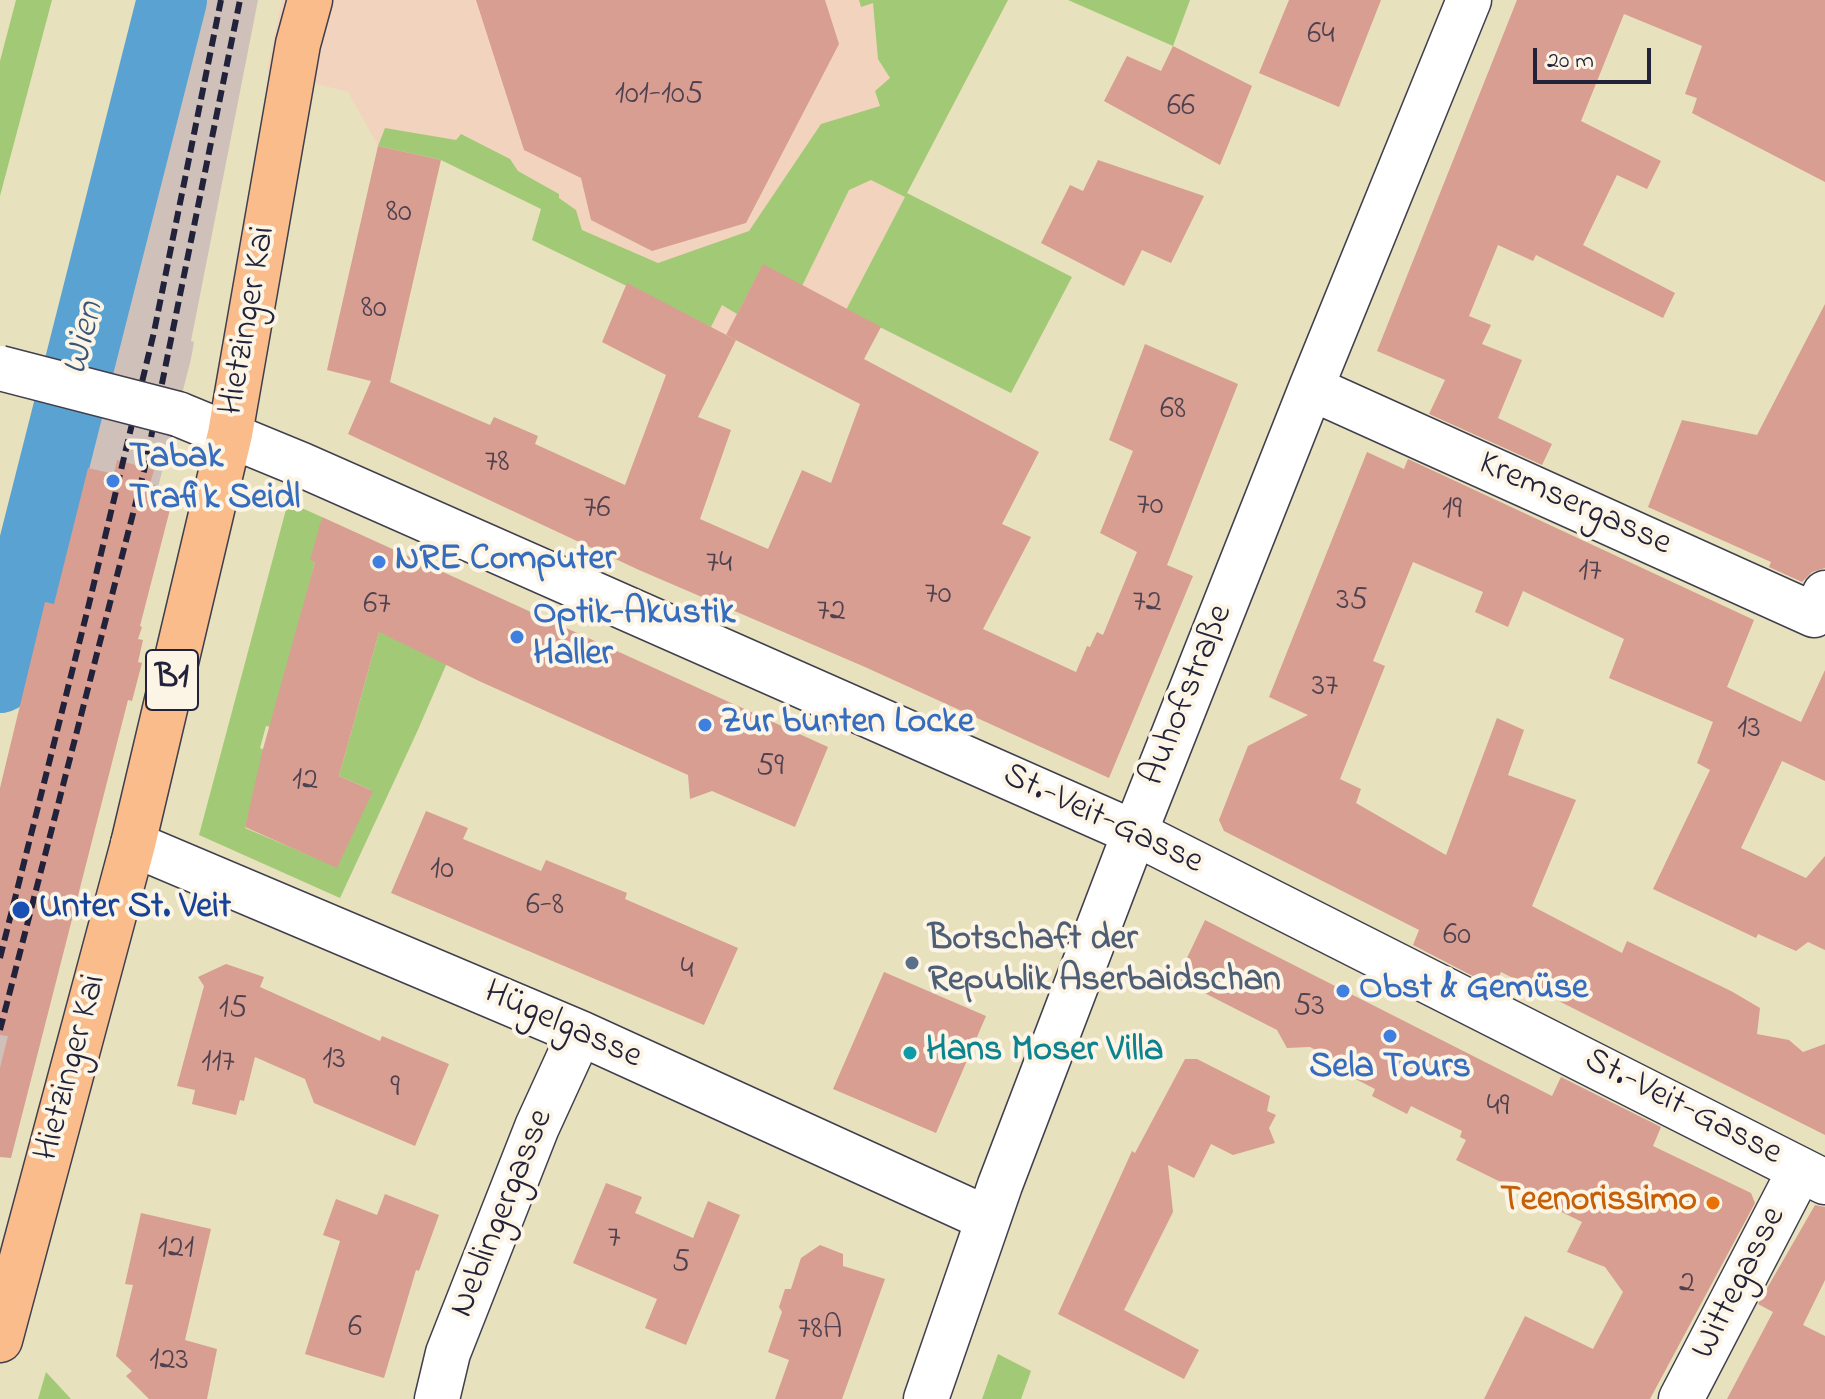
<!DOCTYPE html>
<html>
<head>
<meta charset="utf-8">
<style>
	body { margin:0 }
	#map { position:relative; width:1825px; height:1399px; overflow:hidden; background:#e8e1bd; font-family:"Indie Flower",sans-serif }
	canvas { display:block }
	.scale { position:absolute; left:1533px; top:48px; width:118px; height:36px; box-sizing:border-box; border:4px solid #22223b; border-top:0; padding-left:10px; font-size:24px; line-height:28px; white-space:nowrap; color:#22223b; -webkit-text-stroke:6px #fcf5e5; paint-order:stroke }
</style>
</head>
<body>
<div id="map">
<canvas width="1825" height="1399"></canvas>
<div class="scale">20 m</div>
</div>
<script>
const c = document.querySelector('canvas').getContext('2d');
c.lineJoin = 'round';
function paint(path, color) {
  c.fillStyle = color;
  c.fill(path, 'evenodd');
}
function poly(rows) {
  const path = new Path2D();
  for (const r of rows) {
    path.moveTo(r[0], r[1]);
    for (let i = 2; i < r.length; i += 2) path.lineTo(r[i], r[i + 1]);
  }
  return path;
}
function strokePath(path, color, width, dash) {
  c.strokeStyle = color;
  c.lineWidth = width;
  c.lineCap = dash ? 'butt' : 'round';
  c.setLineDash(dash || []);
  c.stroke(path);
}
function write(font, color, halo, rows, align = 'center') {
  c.font = font + ' "Indie Flower",sans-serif';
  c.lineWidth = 8;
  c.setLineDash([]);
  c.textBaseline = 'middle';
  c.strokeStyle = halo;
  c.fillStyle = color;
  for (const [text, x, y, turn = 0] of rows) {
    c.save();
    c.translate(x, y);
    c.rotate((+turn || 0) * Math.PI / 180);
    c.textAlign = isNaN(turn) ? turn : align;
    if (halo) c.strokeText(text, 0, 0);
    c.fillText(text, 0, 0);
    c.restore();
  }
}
const built = poly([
	[282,0,1008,0,846,310,726,335,627,283,541,209,441,160,378,146,348,92,267,71]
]);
const industrial = poly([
	[203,0,258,0,191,341,194,342,191,359,0,1101,0,793]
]);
const green = poly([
	[16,0,52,0,0,196,0,61],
	[859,0,1008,0,907,193,1072,277,1011,393,846,310,905,197,871,180,849,190,802,286,763,265,737,314,722,305,711,327,532,240,541,209,441,160,378,146,385,128,456,140,461,134,510,159,518,171,559,194,559,198,576,210,582,230,658,263,749,231,821,124,880,106,875,91,890,78,878,59,873,3,861,7],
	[1068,0,1190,0,1173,46],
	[288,502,322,517,315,562,271,727,266,726,260,748,264,750,245,828,337,867,371,790,339,776,379,632,479,589,417,732,340,898,199,835],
	[998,1354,1031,1371,1021,1399,982,1399],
	[46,1372,71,1399,38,1399]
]);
const river = poly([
	[0,678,172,0]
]);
const building = poly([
	[476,0,825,0,839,44,746,223,652,251,591,220,581,178,524,150],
	[1289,0,1381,0,1339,107,1259,73],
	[1517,0,1825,0,1825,182,1692,113,1697,98,1685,94,1702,46,1624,14,1581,121,1661,161,1647,189,1617,175,1583,245,1675,293,1663,318,1536,255,1533,261,1498,245,1469,316,1491,325,1482,344,1522,360,1498,418,1552,444,1542,465,1429,414,1445,380,1377,351],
	[1173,46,1252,86,1220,165,1104,101,1127,56,1161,71],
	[378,146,441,160,390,382,490,425,494,417,538,436,535,444,625,485,666,375,602,342,627,283,736,340,698,417,731,430,700,519,768,549,802,470,831,483,860,404,726,335,763,264,881,327,864,359,1039,452,1002,524,1031,537,983,629,1076,672,1087,646,1090,647,1097,632,1103,635,1137,552,1100,533,1133,451,1109,440,1145,344,1238,384,1167,565,1193,576,1109,778,865,667,639,570,348,434,371,381,327,370],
	[1098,160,1204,196,1171,263,1142,250,1124,286,1041,243,1070,185,1083,191],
	[1825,304,1825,568,1812,572,1802,582,1769,567,1771,562,1648,507,1682,420,1757,435],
	[1367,452,1404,469,1408,459,1754,620,1727,687,1801,722,1825,670,1825,781,1782,761,1741,848,1806,878,1825,856,1825,950,1808,942,1796,951,1758,934,1756,938,1653,889,1710,770,1697,763,1713,722,1609,678,1624,639,1523,591,1508,627,1475,612,1483,592,1413,562,1373,661,1385,666,1340,779,1361,789,1356,803,1446,855,1497,718,1524,730,1508,775,1576,800,1532,906,1622,953,1627,941,1731,991,1760,1008,1757,1034,1789,1040,1803,1052,1825,1044,1825,1135,1501,972,1494,987,1413,945,1419,930,1224,831,1219,820,1248,746,1308,715,1269,697],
	[117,460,154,470,150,484,175,490,140,626,142,627,138,639,143,640,138,662,142,663,132,701,128,700,11,1158,0,1157,0,1068,8,1036,0,1035,0,788,45,602,54,604,88,468,114,474],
	[322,517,828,747,795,827,712,791,690,799,688,775,479,681,379,632,339,776,373,791,337,868,245,827,263,749,315,562,310,560],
	[426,811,468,828,463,839,541,871,546,860,627,893,625,899,738,948,704,1025,391,893],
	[1205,920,1552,1096,1561,1077,1661,1127,1653,1146,1751,1193,1755,1203,1650,1399,1484,1399,1525,1316,1593,1349,1623,1292,1605,1267,1567,1252,1582,1222,1456,1160,1466,1140,1460,1137,1462,1131,1411,1106,1407,1114,1372,1096,1375,1089,1340,1071,1343,1064,1310,1047,1287,1048,1277,1030,1177,979],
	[226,964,264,977,260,987,380,1041,382,1036,449,1064,415,1146,314,1103,305,1079,255,1057,244,1101,240,1100,236,1115,192,1104,195,1090,177,1086,204,986,198,977],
	[884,972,986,1016,936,1133,833,1089],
	[1185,1059,1197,1059,1270,1096,1267,1111,1276,1115,1269,1128,1275,1143,1233,1155,1211,1144,1194,1178,1168,1165,1173,1212,1124,1310,1199,1350,1184,1379,1058,1314,1132,1151,1135,1153],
	[606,1183,642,1197,635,1213,693,1238,708,1201,740,1215,686,1345,645,1328,657,1299,573,1263],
	[385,1194,439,1215,419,1271,416,1270,384,1378,305,1354,340,1241,323,1235,336,1199,377,1215],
	[1815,1205,1825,1207,1825,1280,1803,1325,1825,1336,1825,1399,1727,1399,1773,1312,1758,1304],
	[141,1213,211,1229,185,1340,217,1349,207,1399,149,1399,126,1376,132,1371,116,1356,133,1285,125,1284],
	[820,1245,843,1254,843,1266,885,1279,842,1399,775,1399,789,1360,768,1352,782,1312,779,1307,785,1289,791,1289,801,1258]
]);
const minor = poly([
	[1311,388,1814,615,1825,593],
	[178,414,302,465,1135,833,1825,1182],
	[133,844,580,1033,988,1219],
	[437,1399,448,1353,537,1127,580,1033],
	[926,1399,1000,1185,1131,842,1311,388,1469,0],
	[1681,1399,1800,1170]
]);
const major = poly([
	[0,1340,133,844,230,434,298,44,310,0]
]);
const rail = poly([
	[0,958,89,604,154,332,221,0],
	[0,1030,145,467,240,0]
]);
const minorBridge = poly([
	[0,368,178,414]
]);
const markers = [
	[113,481,8,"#3f7fe0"],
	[379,562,8,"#3f7fe0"],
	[517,637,8,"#3f7fe0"],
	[705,725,8,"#3f7fe0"],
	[21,910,10,"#1a4fb4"],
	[912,963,8,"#5c6f8a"],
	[1343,991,8,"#3f7fe0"],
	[1390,1036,8,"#3f7fe0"],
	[910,1053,8,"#0f9aa8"],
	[1713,1203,8,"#e8710a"]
];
const numberNames = [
	["64",1321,37],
	["101-105",659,97],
	["66",1181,109],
	["80",399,215],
	["80",374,311],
	["68",1173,412],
	["78",497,465],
	["70",1150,508],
	["76",597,511],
	["19",1452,512],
	["74",719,566],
	["17",1590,574],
	["70",938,597],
	["35",1352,603],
	["72",1147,605],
	["67",377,607],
	["72",831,614],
	["37",1325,689],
	["13",1749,731],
	["59",770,769],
	["12",305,783],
	["10",442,872],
	["6-8",545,908],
	["60",1457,938],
	["4",687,972],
	["53",1309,1009],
	["15",233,1011],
	["13",334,1062],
	["117",218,1065],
	["9",395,1090],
	["49",1498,1109],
	["7",614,1241],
	["121",176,1251],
	["5",681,1265],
	["2",1687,1286],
	["6",355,1330],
	["78A",820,1332],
	["123",169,1363]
];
const shields = [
	[172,680,52]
];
const shieldNames = [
	["B1",172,680]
];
const streetNames = [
	["Hietzinger Kai",250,321,-80],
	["Kremsergasse",1574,506,24],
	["Auhofstraße",1189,696,-68],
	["St.-Veit-Gasse",1102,821,25],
	["Hügelgasse",562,1027,24],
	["Hietzinger Kai",73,1068,-75],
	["St.-Veit-Gasse",1682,1109,27],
	["Neblingergasse",504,1214,-68],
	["Wittegasse",1741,1284,-63]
];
const shopNames = [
	["Tabak",129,460],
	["Trafik Seidl",129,501],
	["NRE Computer",395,562],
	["Optik-Akustik",533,616],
	["Haller",533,657],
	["Zur bunten Locke",721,725],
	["Obst & Gemüse",1359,991],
	["Sela Tours",1390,1070,"center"]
];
const transitNames = [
	["Unter St. Veit",39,910]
];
const serviceNames = [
	["Botschaft der",928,942],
	["Republik Aserbaidschan",928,983]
];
const cultureNames = [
	["Hans Moser Villa",926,1053]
];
const foodNames = [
	["Teenorissimo",1697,1203]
];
const waterNames = [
	["Wien",86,339,-76]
];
paint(built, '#f2d4be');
paint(industrial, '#cfc0ba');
paint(green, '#a2ca76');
strokePath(river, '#5aa2d1', 70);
paint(building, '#d79e91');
strokePath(minor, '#403f4e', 47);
strokePath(major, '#403f4e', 47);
strokePath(minor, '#fff', 44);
strokePath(major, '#f9bc8a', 44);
strokePath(rail, '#22223b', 6, [12, 6]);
strokePath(minorBridge, '#403f4e', 47, []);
strokePath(minorBridge, '#fff', 44);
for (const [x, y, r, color] of markers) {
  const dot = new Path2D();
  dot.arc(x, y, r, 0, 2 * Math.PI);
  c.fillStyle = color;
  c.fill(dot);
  strokePath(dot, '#fcf5e5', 3);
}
write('32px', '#4f4150', null, numberNames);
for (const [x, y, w] of shields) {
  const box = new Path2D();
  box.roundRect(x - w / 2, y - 30, w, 60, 6);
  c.fillStyle = '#fcf5e5';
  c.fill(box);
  strokePath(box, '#22223b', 2);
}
write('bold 34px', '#22223b', null, shieldNames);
write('36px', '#22223b', '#fcf5e5', streetNames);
write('bold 36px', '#366cbe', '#fcf5e5', shopNames, 'left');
write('bold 36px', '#164399', '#fcf5e5', transitNames, 'left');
write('bold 36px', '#4e5e75', '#fcf5e5', serviceNames, 'left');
write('bold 36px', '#0d838f', '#fcf5e5', cultureNames, 'left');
write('bold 36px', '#c56008', '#fcf5e5', foodNames, 'right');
write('italic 38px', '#385577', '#fcf5e5', waterNames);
</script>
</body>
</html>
